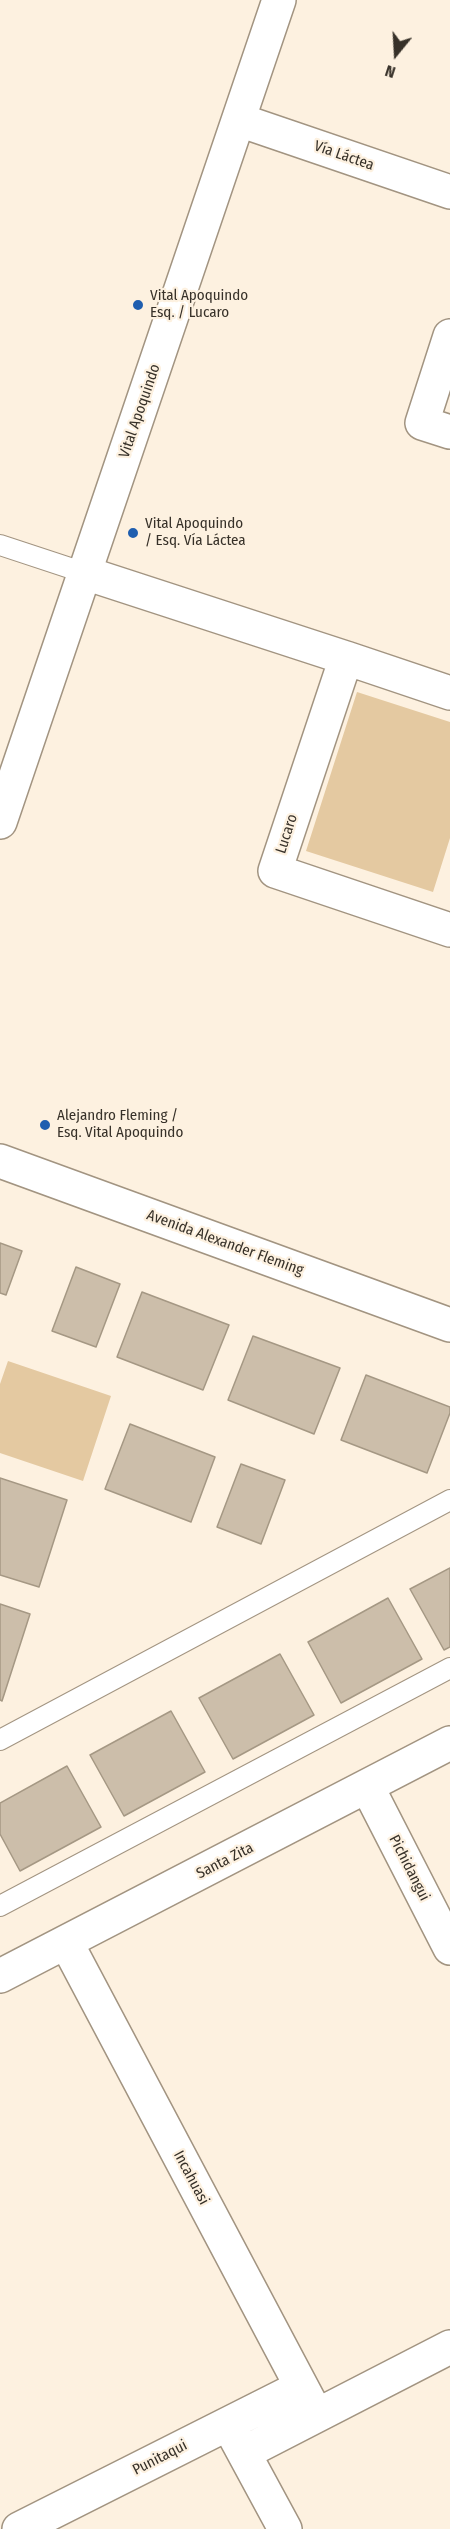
<!DOCTYPE html>
<html>
<head>
<meta charset="utf-8">
<style>
	body { margin:0 }
	#map { position:relative; width:450px; height:2529px; overflow:hidden; background:#fdf1e0; font-family:"Fira Sans Condensed",sans-serif }
	canvas { display:block }
	.north { position:absolute; left:366px; top:24px; width:60px; height:60px; -webkit-text-stroke:4px #fdf1e0; paint-order:stroke; rotate:198deg; font-size:16px; font-weight:700; line-height:24px; text-align:center; color:#373129 }
	.north::after { content:''; display:block; margin:auto; width:21px; height:27px; background:#373129; clip-path:polygon(50% 0,100% 100%,50% 72%,0 100%) }
</style>
</head>
<body>
<div id="map">
<canvas width="450" height="2529"></canvas>
<div class="north">N</div>
</div>
<script>
const c = document.querySelector('canvas').getContext('2d');
c.lineJoin = 'round';
function paint(path, color) {
  c.fillStyle = color;
  c.fill(path, 'evenodd');
}
function poly(rows) {
  const path = new Path2D();
  for (const r of rows) {
    path.moveTo(r[0], r[1]);
    for (let i = 2; i < r.length; i += 2) path.lineTo(r[i], r[i + 1]);
  }
  return path;
}
function strokePath(path, color, width, dash) {
  c.strokeStyle = color;
  c.lineWidth = width;
  c.lineCap = dash ? 'butt' : 'round';
  c.setLineDash(dash || []);
  c.stroke(path);
}
function write(font, color, halo, rows, align = 'center') {
  c.font = font + ' "Fira Sans Condensed",sans-serif';
  c.lineWidth = 4.5;
  c.setLineDash([]);
  c.textBaseline = 'middle';
  c.strokeStyle = halo;
  c.fillStyle = color;
  for (const [text, x, y, turn = 0] of rows) {
    c.save();
    c.translate(x, y);
    c.rotate((+turn || 0) * Math.PI / 180);
    c.textAlign = isNaN(turn) ? turn : align;
    if (halo) c.strokeText(text, 0, 0);
    c.fillText(text, 0, 0);
    c.restore();
  }
}
const green = poly([
	[357,692,450,722,450,838,433,892,306,851],
	[8,1361,111,1396,83,1481,0,1453,0,1384]
]);
const building = poly([
	[0,1243,22,1251,6,1295,0,1293,0,1243],
	[76,1267,120,1284,96,1347,52,1331,76,1267],
	[142,1292,229,1325,203,1390,117,1357,142,1292],
	[253,1336,340,1368,314,1434,228,1400,253,1336],
	[366,1375,450,1407,450,1413,427,1473,341,1440,366,1375],
	[130,1424,215,1457,191,1522,105,1489,130,1424],
	[241,1464,285,1480,261,1544,217,1527,241,1464],
	[0,1478,67,1500,39,1587,0,1575,0,1478],
	[450,1568,450,1647,444,1650,410,1589,450,1568],
	[388,1598,422,1659,341,1703,308,1642,388,1598],
	[0,1604,30,1614,2,1701,0,1700,0,1604],
	[280,1654,314,1715,233,1759,199,1698,280,1654],
	[171,1711,205,1772,124,1816,90,1755,171,1711],
	[67,1766,101,1827,20,1871,0,1834,0,1803,67,1766]
]);
const service = poly([
	[0,545,85,573],
	[0,1740,450,1500],
	[0,1906,450,1668]
]);
const minor = poly([
	[239,120,450,192],
	[450,336,422,423,450,432],
	[85,573,346,658,275,871,450,930],
	[346,658,450,693],
	[368,1788,450,1948],
	[66,1942,316,2414],
	[0,1976,450,1743],
	[233,2433,285,2529],
	[244,2453,450,2347],
	[19,2529,301,2387]
]);
const tertiary = poly([
	[0,822,279,0],
	[0,1161,450,1325]
]);
const markers = [
	[138,305,6,"#1f5eaf"],
	[133,533,6,"#1f5eaf"],
	[45,1125,6,"#1f5eaf"]
];
const streetNames = [
	["Vía Láctea",344,156,19],
	["Vital Apoquindo",140,411,-71],
	["Lucaro",287,834,-72],
	["Avenida Alexander Fleming",225,1243,20],
	["Santa Zita",225,1861,-27],
	["Pichidangui",409,1868,63],
	["Incahuasi",191,2178,62],
	["Punitaqui",160,2458,-27]
];
const poiNames = [
	["Vital Apoquindo",150,296],
	["Esq. / Lucaro",150,313],
	["Vital Apoquindo",145,524],
	["/ Esq. Vía Láctea",145,541],
	["Alejandro Fleming /",57,1116],
	["Esq. Vital Apoquindo",57,1133]
];
paint(green, '#e4c9a1');
paint(building, '#ccbeaa');
strokePath(building, '#a59884', 1.5);
strokePath(service, '#a29481', 22);
strokePath(minor, '#a29481', 36);
strokePath(tertiary, '#a29481', 36);
strokePath(service, '#fff', 20);
strokePath(minor, '#fff', 33);
strokePath(tertiary, '#fff', 33);
for (const [x, y, r, color] of markers) {
  const dot = new Path2D();
  dot.arc(x, y, r, 0, 2 * Math.PI);
  c.fillStyle = color;
  c.fill(dot);
  strokePath(dot, '#fdf1e0', 2);
}
write('15px', '#373129', '#fdf1e0', streetNames);
write('15px', '#373129', '#fdf1e0', poiNames, 'left');
</script>
</body>
</html>
